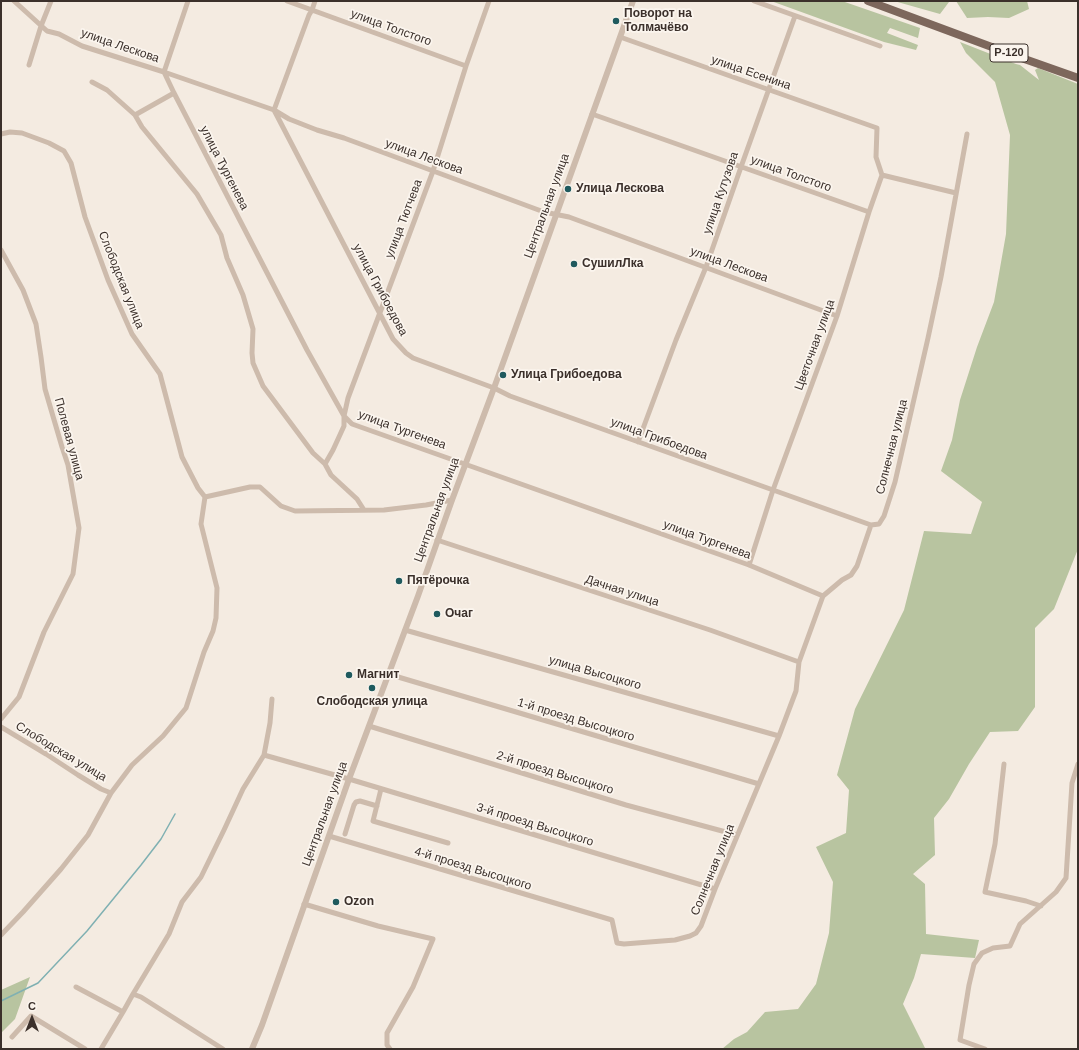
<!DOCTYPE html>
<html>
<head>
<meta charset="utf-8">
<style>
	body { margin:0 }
	#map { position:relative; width:1079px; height:1050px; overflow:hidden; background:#f4ebe1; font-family:Arial,sans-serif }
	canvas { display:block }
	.frame { position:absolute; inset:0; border:2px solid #3b302b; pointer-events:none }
	.north { position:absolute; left:12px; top:998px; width:40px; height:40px; -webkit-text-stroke:3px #fbf5ee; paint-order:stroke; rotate:0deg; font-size:11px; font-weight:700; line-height:16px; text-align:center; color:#3b302b }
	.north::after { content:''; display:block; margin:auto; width:14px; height:18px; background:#3b302b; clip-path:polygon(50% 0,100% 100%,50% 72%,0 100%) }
</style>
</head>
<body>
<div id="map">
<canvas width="1079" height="1050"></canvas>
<div class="frame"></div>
<div class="north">С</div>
</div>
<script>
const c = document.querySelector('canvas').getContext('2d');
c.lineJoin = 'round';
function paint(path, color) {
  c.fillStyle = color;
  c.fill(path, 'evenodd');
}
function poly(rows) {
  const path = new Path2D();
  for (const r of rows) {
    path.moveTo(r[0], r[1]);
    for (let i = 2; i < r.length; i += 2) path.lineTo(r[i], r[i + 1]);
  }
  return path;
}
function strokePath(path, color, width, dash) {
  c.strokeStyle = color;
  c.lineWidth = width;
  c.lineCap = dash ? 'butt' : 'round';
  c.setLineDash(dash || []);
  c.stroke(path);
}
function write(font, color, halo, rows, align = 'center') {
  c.font = font + ' Arial,sans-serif';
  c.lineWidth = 3.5;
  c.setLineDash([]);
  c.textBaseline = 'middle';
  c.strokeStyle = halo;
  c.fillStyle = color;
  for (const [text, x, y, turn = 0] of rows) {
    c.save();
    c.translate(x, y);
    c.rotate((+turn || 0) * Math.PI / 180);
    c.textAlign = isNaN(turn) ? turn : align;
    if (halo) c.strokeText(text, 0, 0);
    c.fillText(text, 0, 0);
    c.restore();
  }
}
const green = poly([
	[771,1,842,1,920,28,918,38,890,28,887,33,918,45,916,50,884,42],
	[894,1,949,1,949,2,940,14],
	[956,1,1027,1,1029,9,1009,18,988,17,967,18],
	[960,42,1016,64,1020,65,1039,80,1035,70,1038,68,1078,84,1078,549,1054,609,1035,628,1035,707,1018,731,990,732,969,764,949,799,934,818,935,855,913,874,925,884,926,934,979,940,975,958,921,954,914,978,903,1004,925,1048,925,1049,722,1049,734,1039,747,1032,765,1012,798,1009,816,984,829,933,833,882,816,847,846,833,849,790,837,775,855,709,904,610,924,531,971,534,982,502,941,471,952,440,960,400,977,347,994,302,1006,234,1010,135,995,82,966,53],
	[30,977,15,1019,1,1033,1,990]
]);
const stream = poly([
	[1,1001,38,983,87,931,141,865,161,839,175,814]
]);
const minor = poly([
	[14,1,47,31,59,34,82,46,164,72,274,110,289,119,317,130,344,138,544,212,569,217,837,316],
	[188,1,164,72,174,93,307,350,344,416,352,424,749,565,823,596],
	[287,1,466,66],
	[315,1,312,10,309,15,274,110,393,339,406,353,413,358,494,388,510,396,871,525],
	[754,1,880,46],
	[620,37,877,128,876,157,882,175,869,212,837,316,773,490,749,565],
	[29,65,41,26,51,1],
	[92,82,107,90,135,115,142,127,197,194,221,235,227,258,243,295,253,329,252,353,253,363,263,386,313,453,325,464,331,475,357,499,364,510],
	[592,114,869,212],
	[135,115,174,93],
	[1,134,10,132,22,133,49,143,64,151,71,163,85,217,108,280,132,334,160,374,182,457,198,488,205,497,250,487,260,487,281,506,295,511,384,510,426,505,452,500],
	[882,175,956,193],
	[1,250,23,290,36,324,41,357,45,389,62,447,68,465,79,528,73,574,44,632,19,697,1,719],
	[638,442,676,340,706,267,741,167,795,16],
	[325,464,333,450,344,426,344,416,348,398,433,171,466,66,489,1],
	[437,540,710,630,799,662],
	[405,630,779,736],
	[388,674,759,784],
	[369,726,626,805,737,835],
	[1,727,46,754,78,775,101,789,111,793],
	[264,755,349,779,715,889],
	[1004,764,995,844,985,892,1026,901,1041,906],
	[381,789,373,821,448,843],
	[345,834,354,805,356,802,360,801,377,806],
	[329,836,612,920,617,943,624,944,675,940,690,936,696,933,701,926,715,889,779,736,796,691,799,662,823,596,842,580,851,575,857,566,871,525,879,524,884,516,895,482,928,338,941,277,967,134],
	[304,904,378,926,433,939,413,987,387,1033,387,1045,390,1049],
	[1,935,23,912,61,869,88,835,111,793,132,765,163,736,186,708,204,652,213,631,216,618,217,588,201,524,205,497],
	[76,987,123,1012,133,994,141,997,223,1049],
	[133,994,169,934,182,902,201,877,224,830,243,789,264,755,270,723,272,699],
	[12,1037,31,1016,85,1049],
	[101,1049,123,1012],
	[985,1049,960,1040,969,985,974,964,982,953,993,948,1010,946,1020,924,1056,892,1066,878,1072,783,1078,764]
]);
const tertiary = poly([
	[252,1049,262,1025,349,779,418,596,452,500,494,388,633,1]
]);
const primary = poly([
	[868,1,1016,56,1078,78]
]);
const markers = [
	[616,21,4,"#1f5a5e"],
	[568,189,4,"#1f5a5e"],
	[574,264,4,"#1f5a5e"],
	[503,375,4,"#1f5a5e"],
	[399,581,4,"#1f5a5e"],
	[437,614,4,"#1f5a5e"],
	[349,675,4,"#1f5a5e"],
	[372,688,4,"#1f5a5e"],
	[336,902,4,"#1f5a5e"]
];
const shields = [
	[1009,53,38]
];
const shieldNames = [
	["Р-120",1009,53]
];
const poiNames = [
	["Поворот на",624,14],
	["Толмачёво",624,28],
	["Улица Лескова",576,189],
	["СушилЛка",582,264],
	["Улица Грибоедова",511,375],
	["Пятёрочка",407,581],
	["Очаг",445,614],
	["Магнит",357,675],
	["Слободская улица",372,702,"center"],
	["Ozon",344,902]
];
const streetNames = [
	["улица Толстого",391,28,20],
	["улица Лескова",120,46,19],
	["улица Есенина",751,73,19],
	["улица Лескова",424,157,20],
	["улица Тургенева",224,168,63],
	["улица Толстого",791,174,20],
	["улица Кутузова",721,193,-71],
	["Центральная улица",547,206,-70],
	["улица Тютчева",404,219,-69],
	["улица Лескова",729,265,20],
	["Слободская улица",121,280,68],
	["улица Грибоедова",380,290,62],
	["Цветочная улица",815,345,-70],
	["улица Тургенева",402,430,20],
	["Полевая улица",69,439,75],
	["улица Грибоедова",659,439,20],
	["Солнечная улица",892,447,-76],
	["Центральная улица",437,510,-70],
	["улица Тургенева",707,540,20],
	["Дачная улица",622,591,18],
	["улица Высоцкого",595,673,16],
	["1-й проезд Высоцкого",576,720,17],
	["Слободская улица",61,752,31],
	["2-й проезд Высоцкого",555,773,17],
	["Центральная улица",325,814,-70],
	["3-й проезд Высоцкого",535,825,17],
	["4-й проезд Высоцкого",473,869,17],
	["Солнечная улица",713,870,-68]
];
paint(green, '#b8c4a0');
strokePath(stream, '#7fb0b2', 1.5);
strokePath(minor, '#cdbbac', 5);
strokePath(tertiary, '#cdbbac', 6);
strokePath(primary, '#7d675c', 8);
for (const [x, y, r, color] of markers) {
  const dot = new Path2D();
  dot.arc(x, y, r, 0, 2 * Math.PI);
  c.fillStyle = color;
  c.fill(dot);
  strokePath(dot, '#fbf5ee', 1.5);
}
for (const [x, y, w] of shields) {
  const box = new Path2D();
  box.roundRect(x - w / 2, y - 9, w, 18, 3);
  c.fillStyle = '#fbf5ee';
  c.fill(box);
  strokePath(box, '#3b302b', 1);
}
write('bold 11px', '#3b302b', null, shieldNames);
write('bold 12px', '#3b302b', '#fbf5ee', poiNames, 'left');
write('12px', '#3b302b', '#fbf5ee', streetNames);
</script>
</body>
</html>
